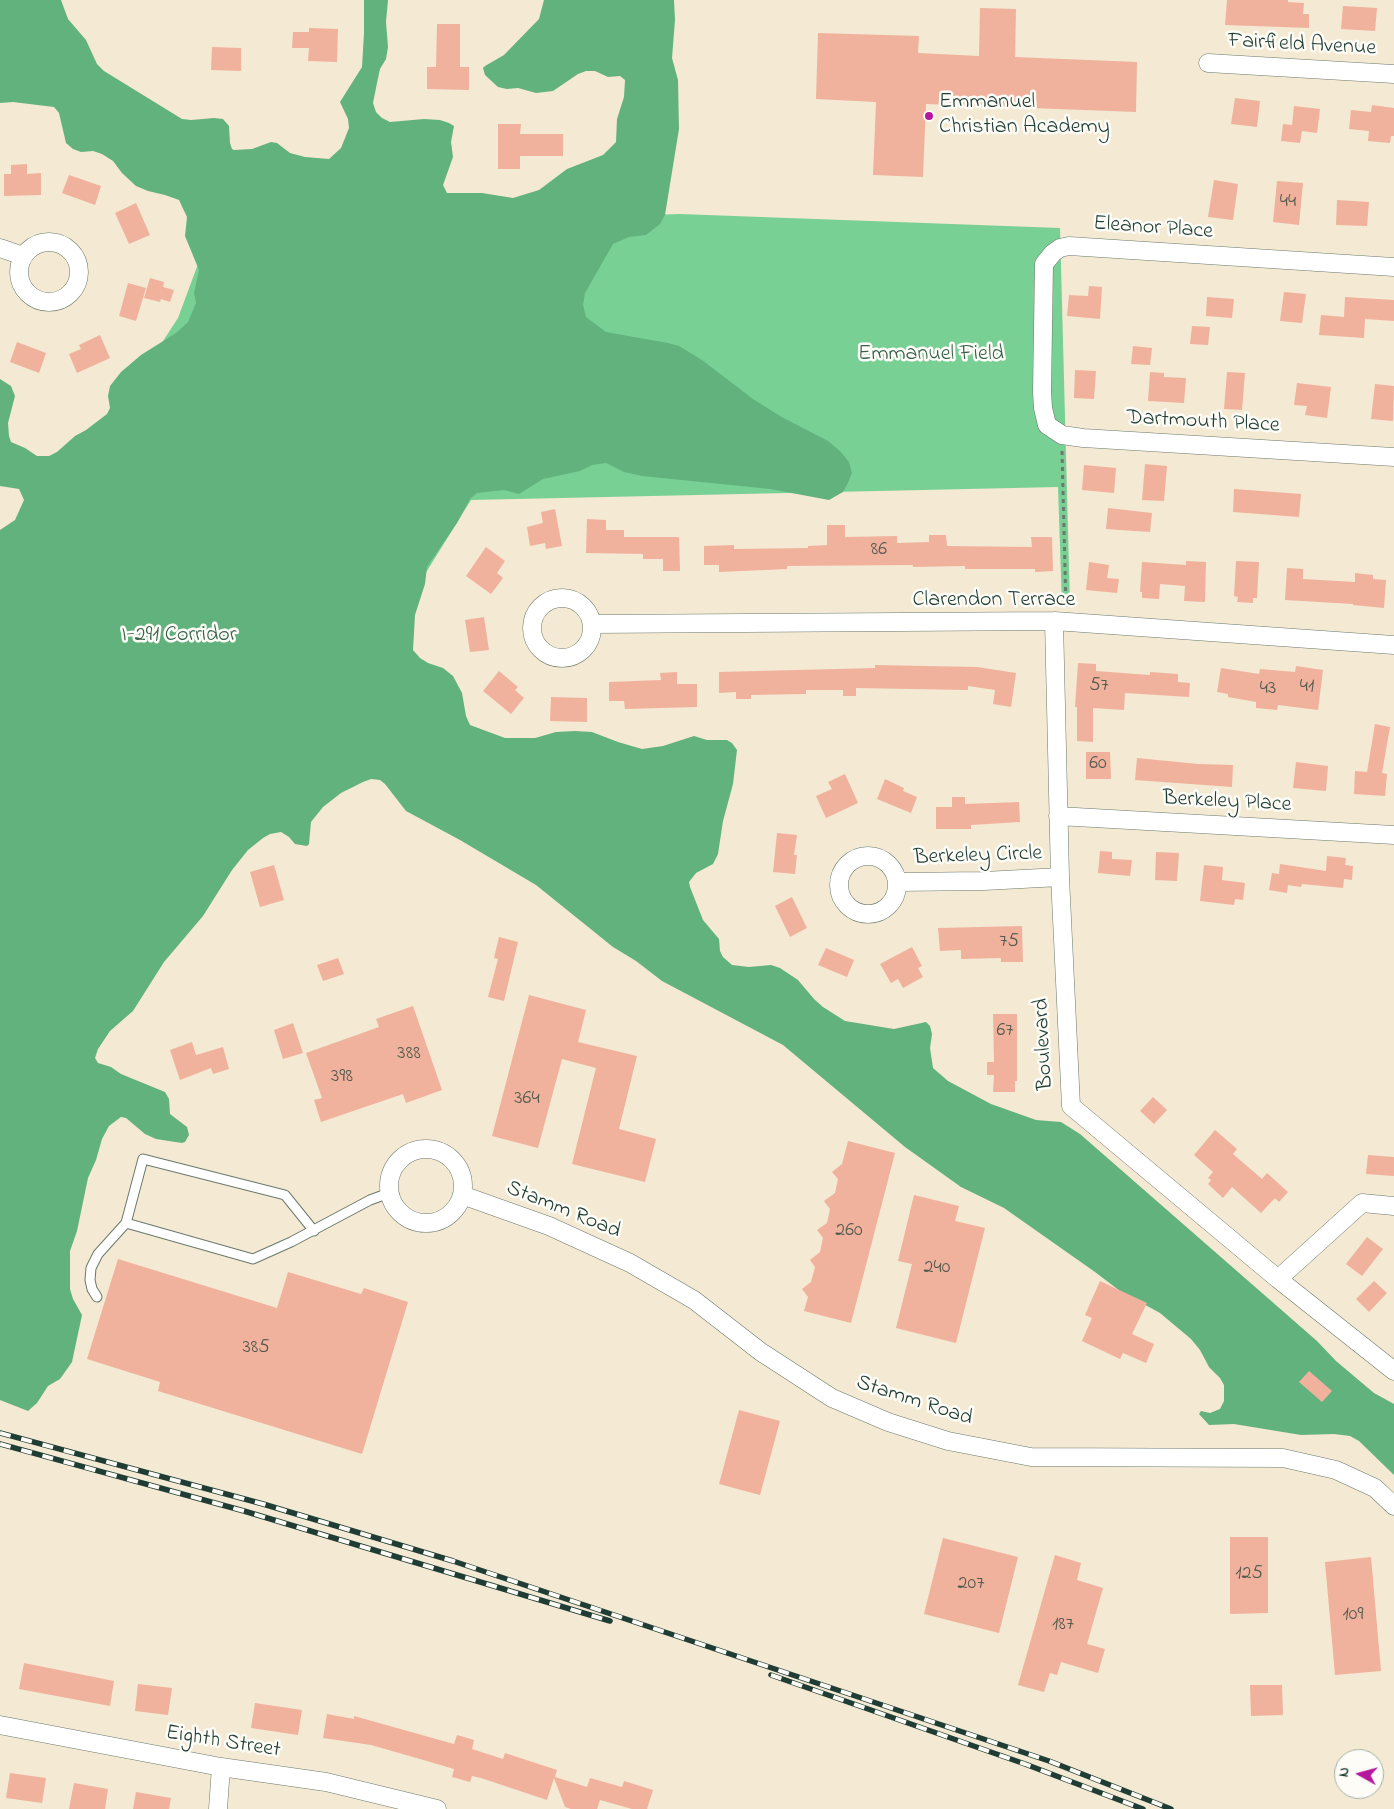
<!DOCTYPE html>
<html>
<head>
<meta charset="utf-8">
<style>
	body { margin:0 }
	#map { position:relative; width:1394px; height:1809px; overflow:hidden; background:#f4e9d2; font-family:"Indie Flower",sans-serif }
	canvas { display:block }
	.north { position:absolute; left:1334px; top:1749px; width:50px; height:50px; box-sizing:border-box; background:#fdfcf7; border:1px solid #a4b0a9; border-radius:50%; rotate:277deg; font-size:14px; font-weight:700; line-height:20px; text-align:center; color:#1f3d34 }
	.north::after { content:''; display:block; margin:auto; width:18px; height:22px; background:#b5179e; clip-path:polygon(50% 0,100% 100%,50% 72%,0 100%) }
</style>
</head>
<body>
<div id="map">
<canvas width="1394" height="1809"></canvas>
<div class="north">N</div>
</div>
<script>
const c = document.querySelector('canvas').getContext('2d');
c.lineJoin = 'round';
function paint(path, color) {
  c.fillStyle = color;
  c.fill(path, 'evenodd');
}
function poly(rows) {
  const path = new Path2D();
  for (const r of rows) {
    if (r.length === 3) {
      path.moveTo(r[0] + r[2], r[1]);
      path.arc(r[0], r[1], r[2], 0, 2 * Math.PI);
      continue;
    }
    path.moveTo(r[0], r[1]);
    for (let i = 2; i < r.length; i += 2) path.lineTo(r[i], r[i + 1]);
  }
  return path;
}
function strokePath(path, color, width, dash) {
  c.strokeStyle = color;
  c.lineWidth = width;
  c.lineCap = dash ? 'butt' : 'round';
  c.setLineDash(dash || []);
  c.stroke(path);
}
function write(font, color, halo, rows, align = 'center') {
  c.font = font + ' "Indie Flower",sans-serif';
  c.lineWidth = 5;
  c.setLineDash([]);
  c.textBaseline = 'middle';
  c.strokeStyle = halo;
  c.fillStyle = color;
  for (const [text, x, y, turn = 0] of rows) {
    c.save();
    c.translate(x, y);
    c.rotate((+turn || 0) * Math.PI / 180);
    c.textAlign = isNaN(turn) ? turn : align;
    if (halo) c.strokeText(text, 0, 0);
    c.fillText(text, 0, 0);
    c.restore();
  }
}
const green = poly([
	[680,214,1060,228,1070,606,1062,605,1058,487,471,500,281,806,218,888,0,578,56,506,178,318,211,229]
]);
const forest = poly([
	[0,0,61,0,68,19,86,40,97,64,104,71,182,119,191,120,214,118,223,119,229,126,230,143,232,149,234,150,252,149,271,142,277,143,290,153,305,157,329,159,341,148,349,128,348,119,340,102,362,67,364,33,364,0,388,0,386,22,388,47,386,59,380,69,377,83,373,103,376,112,382,118,390,122,424,119,440,120,449,123,454,126,451,142,453,157,443,185,447,193,482,193,513,198,539,190,567,169,603,155,616,142,617,119,624,97,625,80,620,76,608,77,595,71,586,71,578,74,553,91,536,93,518,88,507,89,498,87,485,75,483,68,485,66,504,55,539,19,544,0,674,0,675,20,672,58,678,80,679,129,665,215,660,224,646,235,629,237,613,244,585,293,583,305,586,317,606,332,668,343,679,346,702,360,753,399,780,416,828,441,840,451,849,462,852,473,847,485,843,492,829,500,770,489,642,476,624,472,606,463,592,465,580,471,543,479,519,494,504,490,477,493,470,499,457,523,427,567,425,584,415,615,413,650,420,658,428,663,443,668,453,676,462,693,466,716,470,725,505,738,535,738,556,732,575,731,592,732,618,742,642,749,663,746,694,736,707,740,727,740,732,743,737,750,733,784,723,821,718,854,713,864,696,873,689,882,690,887,703,920,719,939,720,951,723,957,732,965,749,967,771,965,780,968,798,980,814,999,823,1007,845,1021,894,1029,926,1022,930,1026,932,1034,930,1048,933,1068,948,1081,991,1104,1036,1120,1061,1122,1080,1134,1317,1341,1336,1361,1374,1393,1394,1404,1394,1475,1359,1441,1350,1436,1334,1434,1301,1435,1234,1424,1209,1425,1199,1414,1201,1411,1210,1413,1220,1409,1224,1401,1224,1385,1220,1378,1209,1367,1200,1350,1191,1339,1160,1313,1120,1291,1095,1272,1004,1208,961,1187,905,1147,783,1045,662,981,636,961,613,947,536,885,460,840,406,811,385,784,380,780,371,779,363,782,341,793,323,807,311,822,309,844,307,846,295,844,289,837,281,832,270,834,263,838,248,850,232,870,203,916,164,962,133,1011,110,1031,98,1049,95,1058,98,1063,111,1067,121,1074,165,1092,169,1099,170,1114,187,1127,189,1135,185,1142,182,1143,156,1139,145,1134,126,1118,121,1117,109,1126,102,1139,96,1160,88,1178,77,1231,70,1251,70,1289,73,1299,82,1315,72,1362,60,1379,48,1386,37,1403,28,1411,0,1400,0,530,15,520,24,500,19,489,0,486,0,379,11,386,15,396,8,423,9,436,11,442,25,448,37,456,49,456,57,452,75,436,86,430,107,414,110,408,108,396,110,386,121,372,141,355,176,333,188,322,196,303,194,293,199,270,185,236,187,217,179,200,165,195,148,191,136,186,122,173,113,161,102,154,93,151,81,152,73,149,66,143,59,113,54,107,13,102,0,103]
]);
const building = poly([
	[1227,0,1288,0,1288,2,1304,3,1303,14,1309,14,1309,28,1225,25],
	[1343,6,1377,8,1375,31,1341,29],
	[980,8,1016,9,1015,57,1137,62,1136,112,926,104,923,177,873,175,876,102,816,99,818,33,919,36,918,53,979,56],
	[437,24,460,24,460,67,469,67,469,90,427,89,427,67,436,67],
	[309,28,338,29,337,62,308,61,309,48,292,48,293,32,309,32],
	[212,47,241,48,241,71,211,70],
	[1235,98,1260,101,1257,127,1231,124],
	[1372,105,1394,108,1394,136,1391,136,1390,143,1368,141,1369,131,1349,129,1351,110,1371,112],
	[1294,106,1320,109,1317,133,1302,131,1300,143,1281,141,1283,124,1292,125],
	[498,124,521,124,520,134,563,134,563,156,520,156,520,169,498,169],
	[27,164,27,174,41,173,41,195,4,196,4,174,11,174,11,165],
	[69,175,101,186,95,205,62,193],
	[1214,180,1238,184,1233,220,1208,217],
	[1277,181,1303,183,1299,225,1273,222],
	[1337,200,1369,202,1367,226,1336,225],
	[136,203,150,235,129,244,115,213],
	[150,278,164,282,163,287,174,290,170,302,161,299,160,302,144,298],
	[128,283,146,288,136,321,119,316],
	[1089,286,1102,287,1100,319,1067,316,1069,295,1088,296],
	[1284,292,1306,294,1302,323,1280,321],
	[1207,297,1234,299,1232,318,1206,316],
	[1345,297,1394,300,1394,321,1365,319,1364,338,1319,335,1321,315,1344,317],
	[1192,326,1210,327,1208,345,1190,344],
	[100,335,110,358,77,373,69,354,81,349,79,345],
	[17,342,46,353,39,373,10,362],
	[1133,346,1152,348,1150,365,1131,364],
	[1075,370,1096,371,1094,399,1074,398],
	[1150,372,1164,373,1164,377,1186,378,1184,403,1148,401],
	[1227,372,1245,373,1242,410,1224,409],
	[1297,383,1331,387,1327,418,1305,415,1307,406,1294,405],
	[1375,384,1394,386,1393,421,1371,419],
	[1145,464,1167,466,1164,501,1142,500],
	[1084,465,1116,468,1114,493,1082,490],
	[1234,489,1301,494,1299,517,1233,512],
	[1108,508,1152,513,1150,532,1106,529],
	[555,509,562,546,546,549,545,543,530,546,527,527,543,523,541,512],
	[587,519,606,520,606,530,624,530,624,537,679,537,680,571,663,571,663,559,643,559,643,554,586,553],
	[827,525,845,525,845,537,897,536,897,543,929,542,929,535,946,535,947,546,1032,547,1031,537,1052,537,1053,571,1035,572,1035,569,965,569,965,566,913,567,913,565,787,566,787,569,719,572,719,565,704,565,704,546,734,545,734,549,808,548,808,546,827,545],
	[486,547,505,561,497,573,503,578,491,594,466,576],
	[1186,561,1206,562,1205,602,1184,601,1185,586,1160,584,1159,599,1142,598,1142,592,1140,592,1142,562,1186,565],
	[1236,561,1259,562,1257,598,1253,598,1253,603,1237,602,1238,597,1234,596],
	[1089,562,1109,565,1107,578,1119,579,1117,593,1086,590],
	[1287,568,1303,569,1303,579,1355,582,1355,573,1373,575,1373,579,1386,580,1384,608,1353,605,1353,604,1285,600],
	[484,617,489,650,470,652,465,620],
	[1078,663,1096,664,1096,671,1150,675,1150,672,1178,674,1178,682,1190,683,1189,697,1125,693,1124,710,1093,708,1093,742,1077,741,1077,707,1075,707],
	[875,665,977,667,1016,673,1011,707,993,704,995,690,968,686,968,690,856,688,856,696,843,696,843,690,806,690,806,694,751,695,751,699,736,699,736,692,719,693,719,672,875,668],
	[1296,666,1323,670,1318,710,1278,705,1277,710,1256,708,1256,702,1228,697,1228,694,1217,692,1221,668,1259,674,1260,669,1295,672],
	[499,671,518,687,515,690,524,698,511,714,483,691],
	[677,672,677,684,697,684,697,707,625,709,624,701,609,701,609,682,661,680,660,673],
	[551,697,587,698,587,722,550,721],
	[1375,724,1390,727,1382,773,1387,774,1385,796,1354,794,1355,771,1367,772],
	[1086,752,1110,752,1111,779,1086,779],
	[1137,758,1198,764,1233,765,1232,787,1135,780],
	[1296,762,1328,766,1326,791,1293,788],
	[845,774,858,803,826,818,816,796,832,789,828,782],
	[885,779,904,788,903,791,917,797,911,813,877,799],
	[952,797,965,797,965,804,1019,802,1020,822,971,825,971,829,936,829,936,807,952,807],
	[777,833,797,835,794,855,797,855,795,874,773,872],
	[1100,851,1112,852,1112,859,1132,860,1130,876,1098,873],
	[1156,852,1179,853,1177,881,1155,880],
	[1327,856,1346,858,1345,865,1353,866,1352,880,1344,879,1343,888,1302,884,1301,887,1288,885,1287,893,1269,890,1272,873,1279,874,1280,864,1326,871],
	[274,865,284,900,260,907,250,872],
	[1204,865,1223,867,1222,880,1245,883,1243,900,1235,899,1234,905,1200,901],
	[792,897,807,928,790,937,775,906],
	[1022,926,1023,962,1001,962,1001,958,961,959,961,950,940,951,938,928],
	[499,937,518,942,504,1001,488,997,498,959,494,958],
	[912,947,922,966,918,968,923,977,903,988,898,979,891,983,880,964],
	[826,948,854,960,847,977,818,965],
	[338,958,344,974,323,981,317,965],
	[529,995,586,1010,578,1042,637,1056,619,1129,656,1139,645,1182,572,1164,596,1068,562,1059,538,1148,492,1136],
	[413,1006,442,1090,406,1103,403,1094,321,1122,314,1100,322,1098,306,1053,379,1027,376,1019],
	[993,1014,1017,1014,1017,1081,1015,1081,1015,1092,993,1092,994,1075,987,1075,987,1062,994,1062],
	[293,1023,303,1053,283,1059,274,1030],
	[192,1042,196,1055,223,1047,229,1069,213,1074,211,1068,180,1080,170,1050],
	[1153,1097,1167,1110,1154,1124,1140,1111],
	[1215,1130,1237,1149,1233,1154,1262,1179,1267,1173,1288,1192,1279,1202,1275,1198,1261,1213,1232,1187,1223,1198,1208,1184,1211,1180,1208,1178,1213,1172,1194,1155],
	[848,1141,895,1153,851,1323,804,1311,808,1297,802,1289,811,1282,815,1267,810,1260,820,1252,823,1238,817,1230,827,1223,830,1209,824,1201,835,1193,838,1179,832,1172,842,1164],
	[1368,1155,1394,1157,1394,1176,1366,1174],
	[914,1195,959,1206,955,1221,985,1228,956,1343,896,1328,912,1264,898,1261],
	[1367,1237,1383,1249,1362,1276,1346,1264],
	[118,1259,277,1308,288,1272,361,1294,364,1288,408,1302,362,1454,158,1391,160,1382,87,1359],
	[1100,1281,1147,1303,1132,1334,1154,1344,1146,1363,1123,1353,1120,1359,1082,1341,1092,1318,1085,1315],
	[1374,1281,1387,1293,1369,1312,1356,1299],
	[1309,1371,1332,1391,1322,1402,1299,1382],
	[739,1410,780,1421,760,1495,719,1484],
	[1230,1537,1268,1537,1268,1613,1230,1614],
	[943,1538,1018,1557,999,1633,924,1614],
	[1055,1555,1081,1563,1077,1580,1103,1588,1087,1644,1105,1649,1098,1673,1061,1662,1057,1675,1050,1673,1044,1692,1018,1685],
	[1371,1557,1381,1671,1335,1675,1325,1562],
	[24,1663,114,1681,110,1706,19,1689],
	[138,1684,172,1688,168,1715,135,1711],
	[1250,1685,1282,1685,1283,1715,1251,1716],
	[255,1703,302,1710,298,1735,251,1728],
	[327,1714,354,1719,354,1716,454,1744,457,1735,474,1740,472,1749,503,1759,505,1753,557,1770,555,1777,587,1787,590,1778,622,1787,624,1781,653,1790,647,1809,632,1809,600,1800,597,1809,571,1809,565,1807,554,1778,547,1800,481,1778,472,1776,470,1782,452,1777,454,1769,420,1759,371,1745,323,1738],
	[10,1773,46,1778,42,1803,6,1798],
	[74,1783,108,1789,105,1809,69,1809],
	[136,1792,171,1798,169,1809,133,1809]
]);
const path = poly([
	[1062,451,1066,607]
]);
const service = poly([
	[126,1223,253,1259,291,1242,370,1200,389,1193],
	[97,1297,92,1289,90,1280,91,1268,98,1254,126,1223,143,1159,285,1195,314,1231]
]);
const minor = poly([
	[1208,63,1394,74],
	[49,272,30],
	[0,248,23,256],
	[1394,267,1069,246,1060,248,1053,253,1044,264,1042,392,1043,408,1047,425,1062,435,1083,438,1394,457],
	[562,628,30],
	[1054,621,1060,877,1071,1106,1278,1279,1394,1371],
	[592,624,1054,621,1394,645],
	[1058,816,1394,835],
	[868,885,29],
	[897,882,984,881,1060,877],
	[426,1186,37],
	[462,1195,549,1226,630,1263,694,1300,761,1352,832,1398,888,1422,948,1441,1031,1457,1283,1458,1336,1470,1375,1488,1394,1506],
	[1278,1279,1362,1203,1394,1206],
	[0,1725,221,1767,326,1782,437,1809],
	[218,1809,221,1767]
]);
const rail = poly([
	[0,1433,263,1504,453,1561,1049,1761,1171,1809],
	[0,1444,244,1511,610,1621],
	[771,1675,1025,1764,1143,1809]
]);
const markers = [
	[929,116,5,"#b5179e"]
];
const numberNames = [
	["44",1288,203],
	["86",879,551],
	["57",1099,687],
	["41",1307,688],
	["43",1268,690],
	["60",1098,765],
	["75",1009,943],
	["67",1005,1032],
	["388",409,1055],
	["398",342,1078],
	["364",527,1100],
	["260",849,1232],
	["240",937,1269],
	["385",256,1349],
	["125",1249,1575],
	["207",971,1585],
	["109",1353,1616],
	["187",1063,1626]
];
const streetNames = [
	["Fairfield Avenue",1302,46,3],
	["Eleanor Place",1153,229,4],
	["Dartmouth Place",1203,423,3],
	["Clarendon Terrace",994,601],
	["Berkeley Place",1227,803,3],
	["Berkeley Circle",978,857,-2],
	["Boulevard",1045,1044,-93],
	["Stamm Road",563,1211,22],
	["Stamm Road",914,1402,18],
	["Eighth Street",223,1743,9]
];
const poiNames = [
	["Emmanuel",939,103],
	["Christian Academy",939,128]
];
const parkNames = [
	["Emmanuel Field",931,355],
	["I-291 Corridor",179,636]
];
paint(green, '#79d095');
paint(forest, '#62b27e');
paint(building, '#f0b29d');
strokePath(service, '#6a796b', 11);
strokePath(minor, '#6a796b', 19);
strokePath(path, '#6a796b', 3, [4, 4]);
strokePath(service, '#fff', 9);
strokePath(minor, '#fff', 18);
strokePath(rail, '#1f3d34', 5.5);
strokePath(rail, '#fdfcf7', 4, [11]);
for (const [x, y, r, color] of markers) {
  const dot = new Path2D();
  dot.arc(x, y, r, 0, 2 * Math.PI);
  c.fillStyle = color;
  c.fill(dot);
  strokePath(dot, '#fdfcf7', 2);
}
write('20px', '#535a4e', null, numberNames);
write('22px', '#1f3d34', '#fdfcf7', streetNames);
write('22px', '#1f3d34', '#fdfcf7', poiNames, 'left');
write('22px', '#36624c', '#fdfcf7', parkNames);
</script>
</body>
</html>
